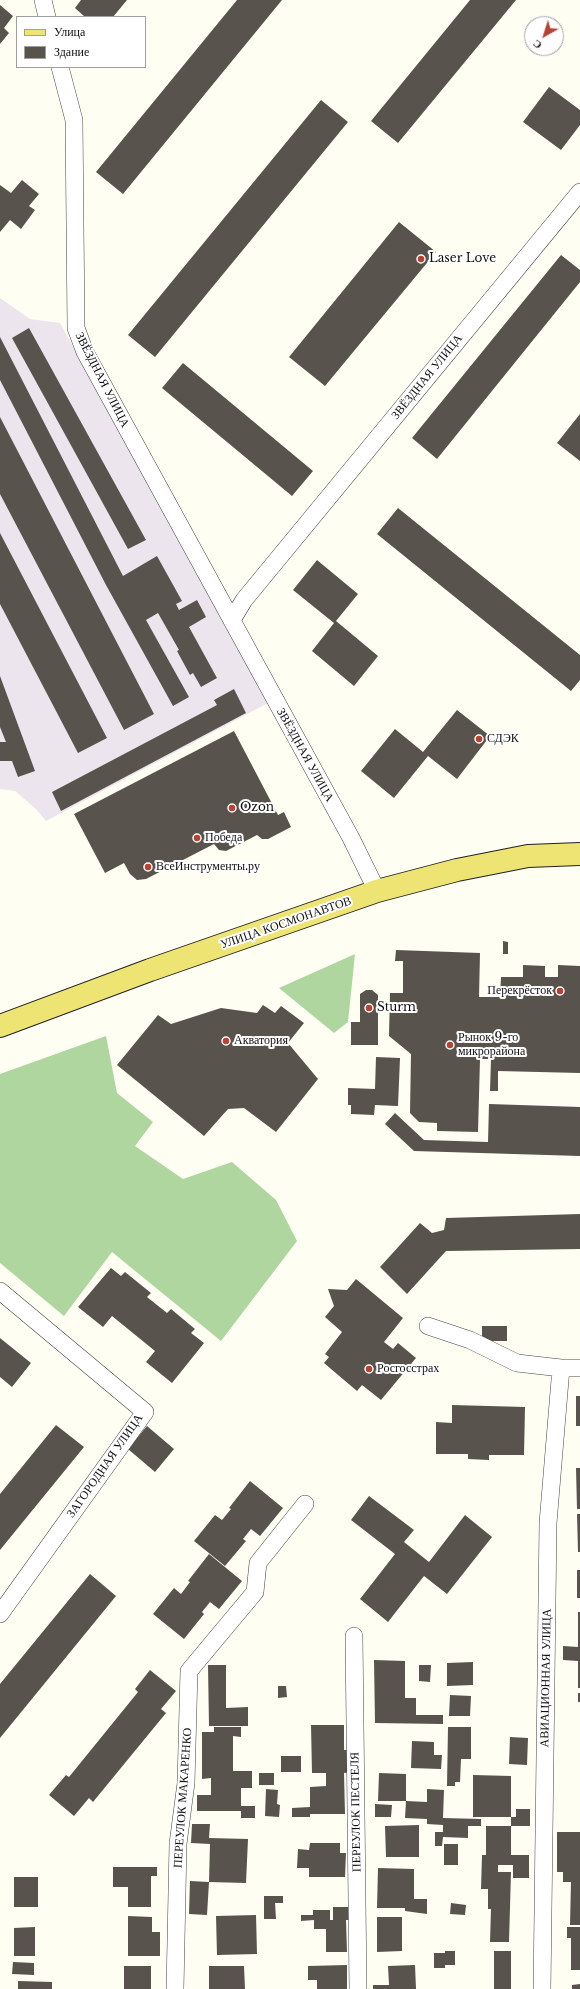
<!DOCTYPE html>
<html>
<head>
<meta charset="utf-8">
<style>
	body { margin:0 }
	#map { position:relative; width:580px; height:1989px; overflow:hidden; background:#fefef3; font-family:"Libre Baskerville",serif }
	canvas { display:block }
	.legend { position:absolute; left:16px; top:16px; width:130px; height:52px; box-sizing:border-box; background:#fff; border:1px solid #9f9f9f; margin:0; padding:5px 7px; list-style:none; font-size:12px; color:#101010 }
	.legend li { display:flex; align-items:center; gap:8px; height:20px }
	.legend b { width:20px; border:1px solid #9f9f9f }
	.north { position:absolute; left:524px; top:16px; width:40px; height:40px; box-sizing:border-box; background:#fff; border:1px solid #9f9f9f; border-radius:50%; rotate:219deg; font-size:11px; font-weight:700; line-height:16px; text-align:center; color:#101010 }
	.north::after { content:''; display:block; margin:auto; width:14px; height:18px; background:#b54232; clip-path:polygon(50% 0,100% 100%,50% 72%,0 100%) }
</style>
</head>
<body>
<div id="map">
<canvas width="580" height="1989"></canvas>
<ul class="legend">
<li><b style="height:5px;background:#ede474"></b>Улица</li>
<li><b style="height:11px;background:#58534d"></b>Здание</li>
</ul>
<div class="north">С</div>
</div>
<script>
const c = document.querySelector('canvas').getContext('2d');
c.lineJoin = 'round';
function paint(path, color) {
  c.fillStyle = color;
  c.fill(path, 'evenodd');
}
function poly(rows) {
  const path = new Path2D();
  for (const r of rows) {
    path.moveTo(r[0], r[1]);
    for (let i = 2; i < r.length; i += 2) path.lineTo(r[i], r[i + 1]);
  }
  return path;
}
function strokePath(path, color, width, dash) {
  c.strokeStyle = color;
  c.lineWidth = width;
  c.lineCap = dash ? 'butt' : 'round';
  c.setLineDash(dash || []);
  c.stroke(path);
}
function write(font, color, halo, rows, align = 'center') {
  c.font = font + ' "Libre Baskerville",serif';
  c.lineWidth = 4;
  c.setLineDash([]);
  c.textBaseline = 'middle';
  c.strokeStyle = halo;
  c.fillStyle = color;
  for (const [text, x, y, turn = 0] of rows) {
    c.save();
    c.translate(x, y);
    c.rotate((+turn || 0) * Math.PI / 180);
    c.textAlign = isNaN(turn) ? turn : align;
    if (halo) c.strokeText(text, 0, 0);
    c.fillText(text, 0, 0);
    c.restore();
  }
}
const industrial = poly([
	[0,298,30,319,60,323,268,703,46,821,36,809,15,791,0,789]
]);
const forest = poly([
	[355,954,348,1022,334,1033,279,988],
	[106,1036,117,1093,153,1122,135,1146,183,1179,232,1162,276,1200,297,1241,221,1341,112,1252,64,1316,0,1263,0,1074]
]);
const building = poly([
	[81,0,127,0,113,17,85,17,75,8],
	[237,0,282,0,123,194,96,172],
	[470,0,516,0,398,143,371,121],
	[0,5,13,16,4,28,9,33,0,44],
	[549,87,580,110,580,125,561,150,523,122],
	[321,100,348,122,155,357,128,335],
	[22,180,39,194,29,206,35,210,21,229,10,220,0,232,0,185,11,193],
	[399,222,436,252,325,386,289,357],
	[561,255,580,270,580,282,437,459,412,438],
	[29,328,146,540,128,549,12,338],
	[0,337,123,576,157,556,182,601,176,604,179,610,197,600,206,617,189,627,217,678,201,687,193,673,190,675,177,651,179,650,158,613,146,620,189,697,173,706,106,585,0,380],
	[183,363,313,471,292,496,162,388],
	[580,414,580,461,557,443],
	[0,417,154,714,124,730,0,494],
	[398,508,580,655,580,680,571,691,377,534],
	[0,533,107,738,78,753,0,604],
	[317,560,358,594,336,621,378,656,354,686,312,651,334,623,293,590],
	[0,676,35,771,18,777,12,761,0,761,0,742,6,742,0,727],
	[234,689,246,713,61,811,52,792,217,705,214,700],
	[457,710,490,736,457,779,428,756,394,798,361,771,395,729,423,752],
	[234,731,278,815,284,812,291,827,268,839,262,839,257,835,226,851,219,850,214,844,146,879,137,880,130,874,124,863,105,873,74,814],
	[503,941,508,942,508,954,503,954],
	[396,950,480,953,479,997,500,997,501,977,523,977,523,965,545,966,545,977,558,977,558,965,580,966,580,1073,498,1071,498,1091,490,1091,491,1059,480,1059,478,1132,437,1131,437,1123,419,1122,410,1113,411,1054,389,1036,390,993,403,993,403,961,395,961],
	[366,990,372,990,378,995,378,1045,351,1045,351,1022,360,1022,360,994],
	[263,1005,275,1013,281,1006,304,1023,288,1043,318,1079,276,1132,244,1108,228,1109,204,1136,117,1065,158,1015,171,1024,221,1008,257,1013],
	[376,1057,400,1058,398,1106,375,1105,374,1115,351,1114,351,1105,348,1105,348,1088,375,1089],
	[489,1104,580,1107,580,1156,414,1151,385,1124,395,1113,424,1140,488,1142],
	[580,1214,580,1249,446,1251,407,1294,380,1267,420,1223,432,1233,444,1230,446,1218],
	[111,1268,121,1276,125,1272,151,1293,147,1297,167,1313,171,1309,195,1329,191,1333,204,1343,172,1383,146,1362,155,1351,112,1316,103,1327,78,1307],
	[356,1279,403,1318,384,1342,393,1349,398,1343,416,1358,381,1400,362,1385,357,1391,324,1363,329,1357,325,1354,342,1332,325,1317,334,1306,328,1289,347,1290],
	[482,1326,507,1326,507,1341,482,1341],
	[0,1338,31,1363,12,1387,0,1377],
	[576,1396,580,1396,580,1426,576,1426],
	[452,1405,525,1407,524,1455,489,1455,489,1460,468,1459,468,1454,436,1454,436,1422,452,1423],
	[56,1425,84,1447,0,1550,0,1494],
	[147,1426,174,1449,155,1472,128,1449],
	[576,1468,580,1468,580,1509,577,1509],
	[250,1481,283,1508,260,1536,251,1529,243,1539,246,1541,225,1566,194,1541,215,1515,222,1520,231,1509,229,1508],
	[369,1496,414,1530,404,1542,429,1562,465,1515,492,1537,447,1594,424,1576,388,1622,360,1599,395,1554,351,1520],
	[577,1514,580,1514,580,1552,578,1552],
	[209,1554,242,1581,219,1609,210,1602,202,1612,204,1614,184,1639,153,1614,174,1588,181,1594,190,1582,188,1581],
	[577,1570,580,1570,580,1598,577,1598],
	[90,1574,116,1596,0,1738,0,1684],
	[578,1612,580,1612,580,1688,578,1688,578,1661,563,1660,563,1646,578,1647],
	[374,1660,405,1661,405,1698,416,1698,416,1715,443,1715,443,1724,375,1723],
	[473,1662,473,1685,447,1686,447,1663],
	[208,1665,226,1665,226,1708,248,1707,248,1726,209,1726],
	[419,1665,431,1665,430,1682,419,1681],
	[150,1670,176,1691,161,1709,166,1713,93,1802,89,1798,74,1816,49,1795,66,1775,69,1777,138,1692,135,1689],
	[278,1686,286,1686,287,1697,278,1698],
	[578,1693,580,1693,580,1702,578,1702],
	[450,1695,471,1696,470,1716,449,1716],
	[311,1725,344,1725,344,1750,353,1750,353,1772,344,1773,345,1814,310,1814,310,1817,292,1817,292,1808,310,1807,310,1787,326,1786,326,1773,312,1773],
	[214,1727,241,1727,241,1737,233,1736,233,1771,252,1771,252,1788,241,1788,241,1806,255,1806,255,1818,241,1818,241,1811,197,1811,197,1795,211,1795,211,1778,202,1779,202,1732,214,1732],
	[448,1727,471,1727,471,1759,461,1759,460,1782,455,1782,455,1786,447,1786],
	[510,1737,528,1738,527,1765,509,1764],
	[412,1741,434,1742,434,1755,442,1755,441,1769,411,1768],
	[281,1756,301,1756,301,1772,281,1772],
	[259,1773,274,1773,274,1785,259,1785],
	[379,1773,406,1774,406,1801,378,1801],
	[473,1775,511,1776,511,1817,473,1817],
	[266,1789,278,1790,277,1804,280,1805,279,1817,265,1816],
	[427,1789,444,1790,443,1818,481,1819,481,1826,468,1826,468,1838,443,1837,442,1846,435,1846,435,1832,443,1832,443,1825,427,1824,427,1819,405,1818,406,1801,427,1802],
	[375,1804,392,1805,391,1817,375,1817],
	[516,1809,530,1809,530,1826,511,1826,511,1855,529,1855,529,1878,513,1878,513,1865,498,1865,498,1872,511,1872,509,1942,490,1942,491,1909,488,1909,488,1889,481,1889,482,1855,486,1855,486,1826,511,1826,511,1817,516,1817],
	[192,1824,210,1824,209,1838,248,1839,246,1883,209,1882,207,1915,189,1914,190,1881,209,1882,210,1844,191,1843],
	[419,1825,419,1857,386,1857,385,1826],
	[557,1832,580,1832,580,1925,570,1925,571,1882,563,1882,563,1872,557,1872],
	[310,1843,340,1843,340,1853,346,1853,345,1877,309,1877,309,1868,297,1868,298,1849,309,1850],
	[444,1844,458,1844,458,1865,444,1865],
	[113,1867,157,1867,157,1876,151,1876,151,1907,128,1907,128,1887,113,1887],
	[378,1868,414,1869,414,1899,427,1899,427,1914,405,1911,405,1908,377,1908],
	[14,1877,38,1877,38,1907,14,1907],
	[264,1896,283,1896,283,1903,275,1903,276,1919,264,1919],
	[451,1903,466,1905,465,1915,450,1914],
	[333,1907,353,1907,353,1920,346,1920,347,1952,326,1952,326,1929,314,1929,314,1920,301,1921,301,1915,313,1915,313,1910,330,1910,330,1920,333,1920],
	[256,1915,257,1954,217,1955,216,1916],
	[128,1916,152,1917,152,1932,160,1932,160,1956,128,1956],
	[377,1917,402,1917,402,1951,377,1952],
	[35,1927,35,1956,14,1956,14,1928],
	[567,1927,580,1927,580,1970,571,1970,571,1938,567,1938],
	[445,1951,455,1951,455,1965,445,1965,445,1968,434,1968,434,1953,445,1953],
	[494,1951,511,1951,511,1989,494,1989],
	[13,1962,34,1963,34,1975,12,1974],
	[347,1965,347,1989,317,1989,317,1980,308,1980,308,1966],
	[415,1965,416,1989,373,1989,373,1985,389,1985,388,1966],
	[124,1966,151,1966,151,1989,124,1989],
	[209,1966,244,1966,245,1989,209,1989],
	[18,1981,52,1982,52,1989,18,1989],
	[580,1984,580,1989,572,1989,572,1985]
]);
const minor = poly([
	[43,0,47,17],
	[60,67,74,120,76,328,85,352,351,838,377,891],
	[232,620,244,600,580,192],
	[0,1291,145,1412,0,1614],
	[428,1326,470,1340,517,1363,561,1368,580,1368],
	[354,1636,358,1989],
	[175,1989,178,1844,186,1783,189,1671,255,1592,258,1563,305,1504],
	[542,1989,548,1523,561,1368]
]);
const major = poly([
	[0,1026,150,970,377,891,457,870,528,856,580,854]
]);
const markers = [
	[421,259,4,"#b54232"],
	[479,739,4,"#b54232"],
	[232,808,4,"#b54232"],
	[197,838,4,"#b54232"],
	[148,867,4,"#b54232"],
	[560,991,4,"#b54232"],
	[369,1008,4,"#b54232"],
	[226,1041,4,"#b54232"],
	[450,1045,4,"#b54232"],
	[369,1369,4,"#b54232"]
];
const poiNames = [
	["Laser Love",429,259],
	["СДЭК",487,739],
	["Ozon",240,808],
	["Победа",205,838],
	["ВсеИнструменты.ру",156,867],
	["Перекрёсток",552,991,"right"],
	["Sturm",377,1008],
	["Рынок 9-го",458,1038],
	["микрорайона",458,1052],
	["Акватория",234,1041],
	["Росгосстрах",377,1369]
];
const streetNames = [
	["ЗВЁЗДНАЯ УЛИЦА",427,377,-51],
	["ЗВЁЗДНАЯ УЛИЦА",102,380,63],
	["ЗВЁЗДНАЯ УЛИЦА",305,755,61],
	["УЛИЦА КОСМОНАВТОВ",286,923,-19],
	["ЗАГОРОДНАЯ УЛИЦА",105,1466,-55],
	["АВИАЦИОННАЯ УЛИЦА",546,1678,-89],
	["ПЕРЕУЛОК МАКАРЕНКО",183,1798,-86],
	["ПЕРЕУЛОК ПЕСТЕЛЯ",356,1812,-91]
];
paint(industrial, '#ede5ed');
paint(forest, '#afd69f');
paint(building, '#58534d');
strokePath(minor, '#434343', 18);
strokePath(major, '#212121', 24);
strokePath(minor, '#fff', 17);
strokePath(major, '#ede474', 22);
for (const [x, y, r, color] of markers) {
  const dot = new Path2D();
  dot.arc(x, y, r, 0, 2 * Math.PI);
  c.fillStyle = color;
  c.fill(dot);
  strokePath(dot, '#fff', 1.5);
}
write('12px', '#101010', '#fff', poiNames, 'left');
write('12px', '#101010', '#fff', streetNames);
</script>
</body>
</html>
